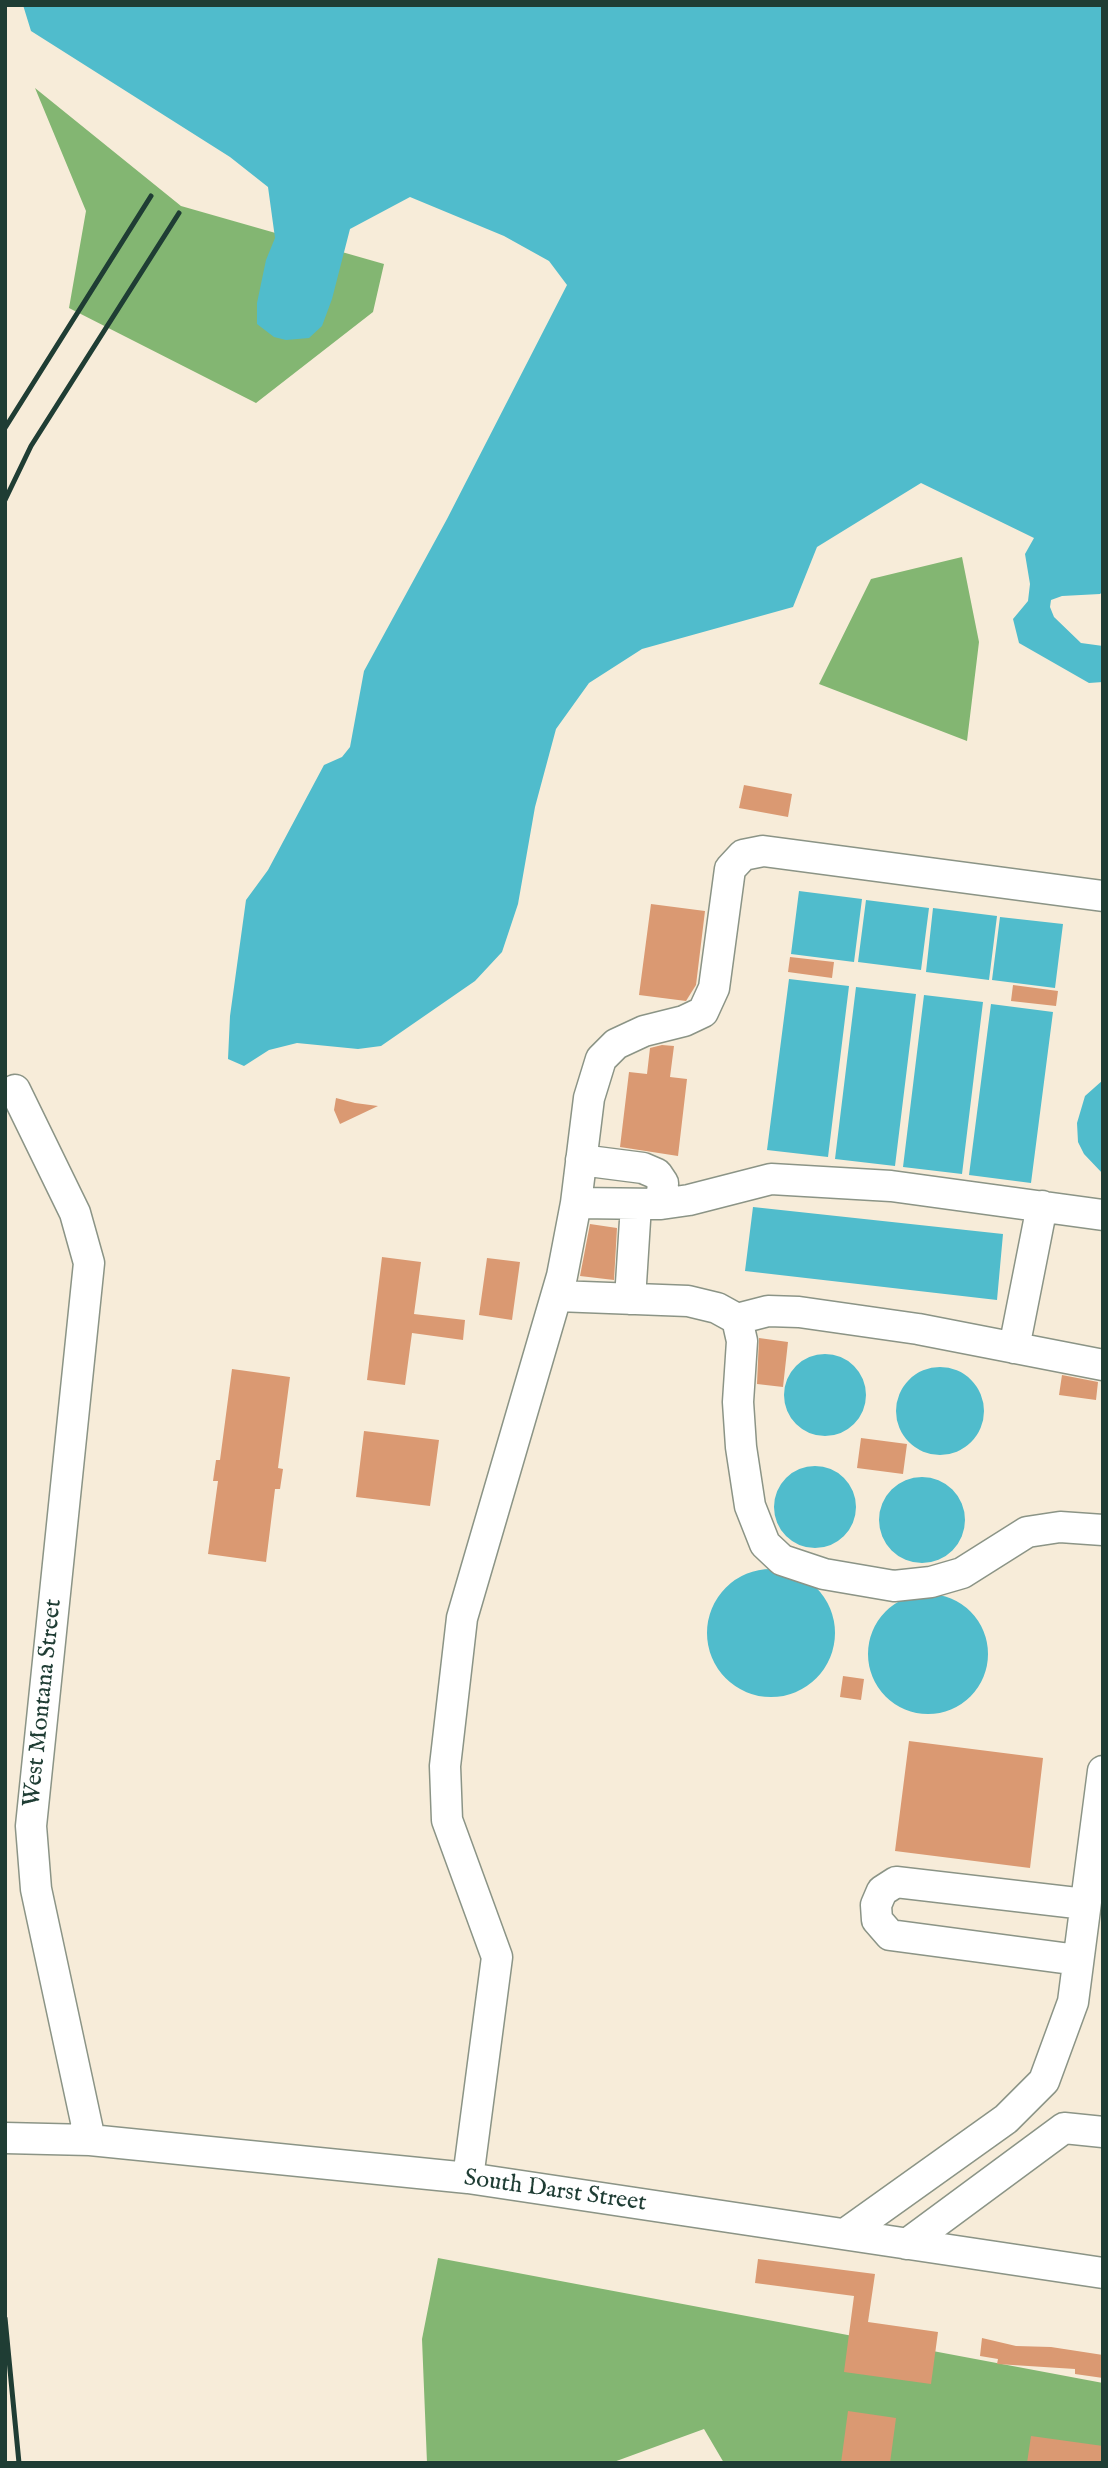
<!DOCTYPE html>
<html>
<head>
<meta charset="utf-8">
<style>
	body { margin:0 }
	#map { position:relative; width:1108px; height:2468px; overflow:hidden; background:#f7ecd9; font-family:"IM FELL English",serif }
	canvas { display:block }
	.frame { position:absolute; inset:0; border:7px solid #1f3d34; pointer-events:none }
</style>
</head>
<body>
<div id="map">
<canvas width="1108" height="2468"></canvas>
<div class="frame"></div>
</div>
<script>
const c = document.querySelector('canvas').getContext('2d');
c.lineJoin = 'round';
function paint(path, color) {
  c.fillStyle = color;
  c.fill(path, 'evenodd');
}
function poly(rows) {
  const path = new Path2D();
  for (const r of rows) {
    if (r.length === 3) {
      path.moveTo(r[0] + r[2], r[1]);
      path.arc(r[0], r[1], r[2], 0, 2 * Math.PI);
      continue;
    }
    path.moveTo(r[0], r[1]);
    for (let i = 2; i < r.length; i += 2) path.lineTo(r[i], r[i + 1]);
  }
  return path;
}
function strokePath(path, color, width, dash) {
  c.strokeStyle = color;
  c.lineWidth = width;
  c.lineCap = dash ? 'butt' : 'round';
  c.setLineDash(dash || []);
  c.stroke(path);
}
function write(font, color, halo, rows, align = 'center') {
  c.font = font + ' "IM FELL English",serif';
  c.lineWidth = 5;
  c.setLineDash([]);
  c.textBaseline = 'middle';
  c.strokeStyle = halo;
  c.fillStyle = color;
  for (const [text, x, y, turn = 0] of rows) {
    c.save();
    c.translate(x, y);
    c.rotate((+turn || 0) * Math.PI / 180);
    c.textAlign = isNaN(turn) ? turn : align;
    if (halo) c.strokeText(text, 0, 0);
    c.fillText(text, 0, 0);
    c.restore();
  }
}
const forest = poly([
	[35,88,181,206,384,264,373,312,256,403,69,308,86,211],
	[962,557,979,642,967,741,819,684,871,579],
	[438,2258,1103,2383,1103,2463,724,2463,704,2429,611,2463,427,2463,422,2339]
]);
const water = poly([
	[23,5,1103,5,1103,591,1100,594,1062,596,1051,600,1050,607,1054,617,1081,643,1103,646,1103,682,1089,683,1019,643,1013,619,1028,601,1030,584,1025,554,1034,538,921,483,817,547,793,607,642,649,589,683,556,729,535,807,518,904,502,952,475,981,381,1046,358,1049,297,1043,269,1050,244,1066,228,1059,230,1016,246,900,268,870,324,765,342,757,350,747,364,671,447,519,567,285,549,261,504,236,410,197,350,229,332,299,322,326,309,338,286,340,274,337,257,324,257,303,266,260,275,238,268,187,230,157,31,31],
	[799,891,862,899,854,962,791,954],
	[866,900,929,908,921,970,858,962],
	[933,908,997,916,989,980,926,972],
	[1000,917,1063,924,1055,988,992,980],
	[789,979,849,986,828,1157,767,1150],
	[856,987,916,994,895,1166,835,1159],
	[924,995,983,1002,962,1174,903,1167],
	[991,1004,1053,1012,1031,1183,969,1175],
	[1103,1080,1103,1174,1084,1154,1078,1142,1077,1123,1085,1096],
	[753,1207,1003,1234,997,1300,745,1271],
	[825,1395,41],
	[940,1411,44],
	[815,1507,41],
	[922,1520,43],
	[771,1633,64],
	[928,1654,60]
]);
const building = poly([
	[744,785,792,794,788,817,739,808],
	[651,904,705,911,696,985,686,1001,639,995],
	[790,957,834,962,832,978,788,972],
	[1013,985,1058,991,1056,1006,1011,1001],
	[662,1045,674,1046,670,1077,687,1079,678,1156,620,1147,629,1072,647,1074,650,1048],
	[336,1098,355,1103,378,1106,340,1124,334,1110],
	[590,1224,617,1228,614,1280,580,1276],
	[382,1257,421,1262,414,1314,465,1320,463,1340,412,1333,405,1385,367,1380],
	[487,1258,520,1262,512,1320,479,1315],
	[759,1338,788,1342,783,1387,757,1384],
	[232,1369,290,1377,278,1468,283,1469,280,1489,275,1489,266,1562,208,1554,218,1481,213,1481,216,1460,220,1460],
	[1062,1375,1098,1382,1096,1400,1059,1395],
	[364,1431,439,1440,430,1506,356,1497],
	[861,1438,907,1444,903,1474,857,1468],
	[843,1676,864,1679,861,1700,840,1697],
	[909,1741,1043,1758,1030,1868,895,1851],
	[758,2259,875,2274,868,2322,938,2332,931,2384,844,2372,854,2296,755,2283],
	[982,2338,1016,2346,1051,2347,1103,2355,1103,2378,1075,2374,1075,2369,997,2364,998,2359,980,2356],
	[848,2411,896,2418,890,2463,841,2463],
	[1031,2436,1103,2446,1103,2463,1027,2463]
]);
const minor = poly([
	[15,1090,75,1213,89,1263,31,1826,36,1889,90,2140],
	[581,1160,643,1168,657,1174,663,1183,661,1204],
	[576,1203,661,1204,689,1200,771,1179,891,1186,1103,1215],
	[557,1296,688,1301,717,1308,737,1319,742,1341,738,1402,741,1447,750,1506,765,1544,782,1560,824,1574,894,1586,931,1582,962,1573,1027,1532,1060,1527,1103,1530],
	[630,1299,636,1205],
	[737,1319,768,1311,799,1312,918,1329,1103,1365],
	[1014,1348,1042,1206],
	[1078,1960,890,1935,877,1920,876,1905,882,1891,896,1882,1085,1904],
	[5,2138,90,2140,468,2178,1103,2273],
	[468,2178,497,1957,447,1820,445,1766,462,1618,562,1276,576,1203,589,1098,601,1059,616,1044,644,1031,684,1021,703,1012,714,988,730,869,743,855,763,851,1103,896],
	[845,2234,1006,2119,1044,2081,1073,2002,1103,1771],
	[907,2244,1064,2128,1103,2132]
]);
const rail = poly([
	[5,428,151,196],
	[5,500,31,446,179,213],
	[5,2318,19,2463]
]);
const streetNames = [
	["West Montana Street",44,1703,-84],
	["South Darst Street",555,2192,8]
];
paint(forest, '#83b672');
paint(water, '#50bccc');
paint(building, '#da9972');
strokePath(minor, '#8b9486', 33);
strokePath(minor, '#fff', 30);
strokePath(rail, '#1f3d34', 5);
write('24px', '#1f3d34', '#fff', streetNames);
</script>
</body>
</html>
